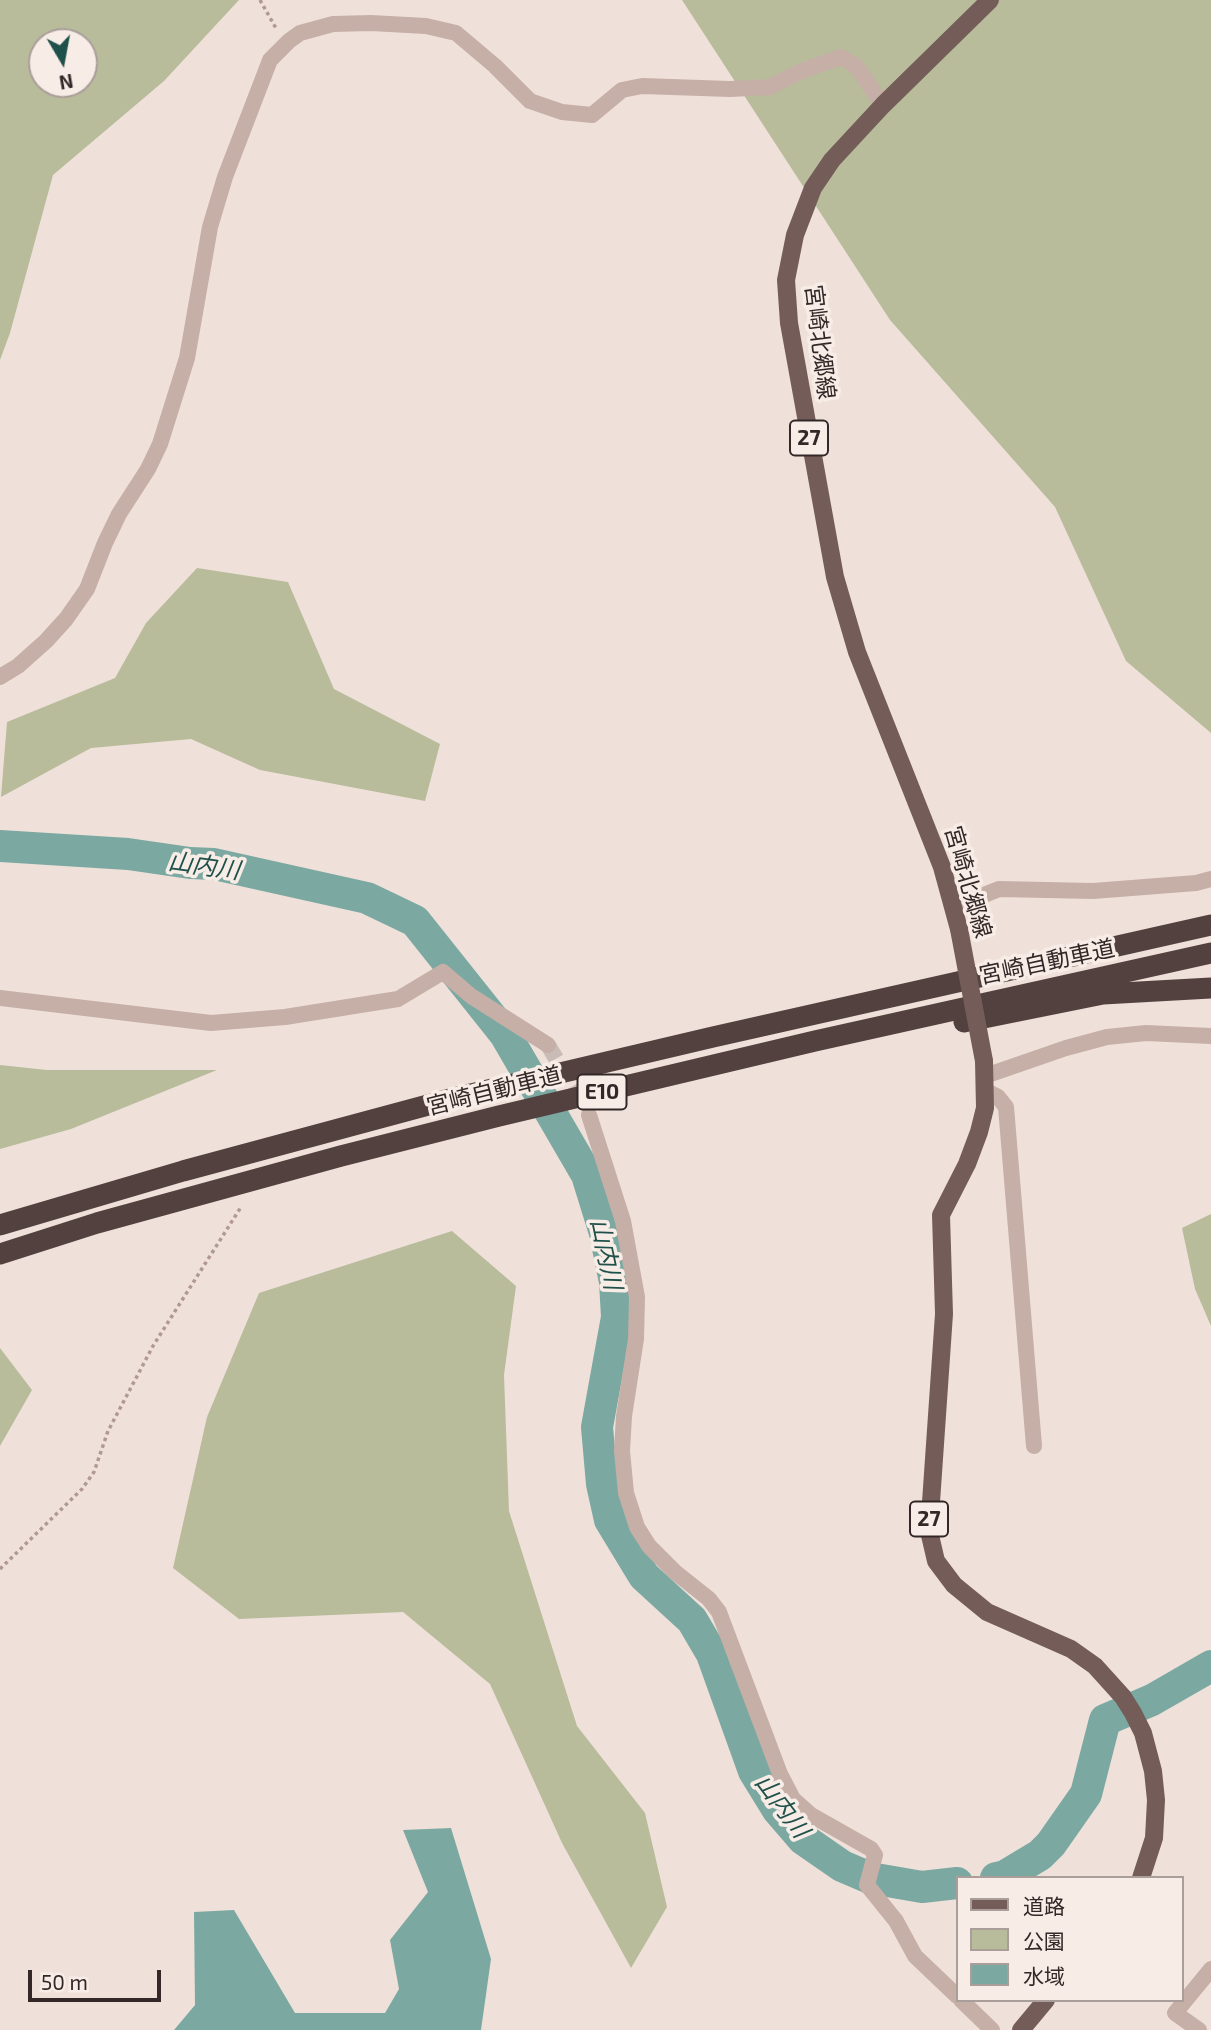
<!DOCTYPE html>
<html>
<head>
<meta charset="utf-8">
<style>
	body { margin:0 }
	#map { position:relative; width:1211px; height:2030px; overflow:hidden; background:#efe1da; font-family:"Exo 2","Noto Sans JP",sans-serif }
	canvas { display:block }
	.legend { position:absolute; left:956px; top:1876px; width:228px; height:126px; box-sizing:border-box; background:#f7ece6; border:2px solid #a99e9a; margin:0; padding:9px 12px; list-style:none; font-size:21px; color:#332827 }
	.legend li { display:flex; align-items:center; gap:14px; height:35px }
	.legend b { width:35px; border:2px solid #a99e9a }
	.north { position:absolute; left:28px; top:28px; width:70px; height:70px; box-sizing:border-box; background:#f7ece6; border:2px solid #a99e9a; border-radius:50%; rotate:170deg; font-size:19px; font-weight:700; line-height:28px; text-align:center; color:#332827 }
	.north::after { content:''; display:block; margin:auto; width:24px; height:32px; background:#20504a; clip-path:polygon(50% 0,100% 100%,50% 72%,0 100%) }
	.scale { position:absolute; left:28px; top:1970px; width:133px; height:32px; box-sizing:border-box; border:4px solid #332827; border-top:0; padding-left:9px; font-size:21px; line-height:24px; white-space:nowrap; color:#332827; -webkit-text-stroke:5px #f7ece6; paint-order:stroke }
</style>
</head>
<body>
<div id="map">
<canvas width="1211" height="2030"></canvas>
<ul class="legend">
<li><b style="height:9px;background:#745d59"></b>道路</li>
<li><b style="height:19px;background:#b8bc9b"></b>公園</li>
<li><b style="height:19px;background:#7ba9a2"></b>水域</li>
</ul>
<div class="north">N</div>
<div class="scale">50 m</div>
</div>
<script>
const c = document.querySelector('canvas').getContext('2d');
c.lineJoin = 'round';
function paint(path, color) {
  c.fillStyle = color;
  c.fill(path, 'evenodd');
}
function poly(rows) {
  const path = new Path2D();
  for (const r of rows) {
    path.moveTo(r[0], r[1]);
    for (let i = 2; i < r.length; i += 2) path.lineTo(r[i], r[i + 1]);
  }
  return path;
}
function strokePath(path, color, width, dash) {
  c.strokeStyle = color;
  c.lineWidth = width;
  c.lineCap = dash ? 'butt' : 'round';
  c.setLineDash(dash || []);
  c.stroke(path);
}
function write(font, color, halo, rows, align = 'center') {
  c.font = font + ' "Exo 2","Noto Sans JP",sans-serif';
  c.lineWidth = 7;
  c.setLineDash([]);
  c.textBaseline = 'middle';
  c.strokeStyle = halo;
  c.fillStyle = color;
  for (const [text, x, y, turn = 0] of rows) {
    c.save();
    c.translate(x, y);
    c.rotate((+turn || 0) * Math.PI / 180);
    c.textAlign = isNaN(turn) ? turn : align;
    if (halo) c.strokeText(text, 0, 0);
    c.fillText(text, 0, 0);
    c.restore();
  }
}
const green = poly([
	[0,0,239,0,164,81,53,175,10,333,0,360],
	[84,42,84,84,42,84,42,42],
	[682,0,1211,0,1211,733,1126,661,1055,507,890,320],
	[197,568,288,582,334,689,440,744,425,801,260,770,191,739,91,748,1,797,7,722,115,678,146,623],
	[0,1065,47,1070,217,1070,71,1129,0,1149],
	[1211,1214,1211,1326,1195,1289,1182,1228],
	[452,1231,516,1286,504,1375,509,1511,577,1726,645,1813,667,1907,631,1968,562,1843,490,1684,403,1612,239,1619,173,1568,207,1417,259,1293],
	[0,1348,32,1390,0,1446]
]);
const water = poly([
	[451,1828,491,1959,481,2030,174,2030,195,2005,194,1912,234,1910,295,2013,385,2013,399,1989,390,1940,428,1892,403,1830]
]);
const river = poly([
	[0,846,128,854,190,863,214,864,367,898,415,921,505,1034,587,1175,605,1233,615,1282,617,1317,597,1427,602,1484,610,1520,644,1576,692,1620,712,1654,754,1771,778,1810,803,1839,842,1866,870,1878,922,1887,957,1883],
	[996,1878,1005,1876,1040,1855,1051,1844,1086,1794,1105,1720,1152,1700,1211,1666]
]);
const streetTunnel = poly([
	[548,1045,584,1106]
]);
const path = poly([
	[260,0,277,30],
	[0,1569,82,1489,94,1472,108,1431,153,1346,241,1207]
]);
const street = poly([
	[0,677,18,666,46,641,66,619,87,589,105,543,119,514,148,469,160,444,187,358,210,227,225,177,270,60,289,41,300,33,333,24,371,23,426,26,456,33,495,66,530,101,562,112,592,115,622,90,642,86,730,89,770,87,799,72,841,57,856,66,883,105],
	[954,907,999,889,1093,891,1196,883,1211,879],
	[0,998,211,1023,285,1017,398,999,443,972,471,996,548,1045],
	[985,1076,1066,1048,1107,1037,1146,1033,1211,1036],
	[986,1091,998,1097,1006,1107,1034,1446],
	[589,1115,623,1221,637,1297,636,1339,624,1416,622,1451,626,1493,637,1527,649,1546,675,1572,709,1599,719,1612,780,1774,793,1799,811,1815,871,1849,875,1855,867,1885,896,1921,915,1956,957,1996],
	[961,2000,992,2030],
	[1199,2030,1175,2013,1211,1969]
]);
const primary = poly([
	[959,929,942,867,857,652,835,577,789,323,786,280,795,235,813,188,832,160,883,105,990,0],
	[984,1061,985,1108,979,1132,967,1164,941,1215,944,1314,929,1531,936,1561,954,1585,987,1612,1071,1649,1095,1666,1123,1697,1133,1713,1143,1733,1153,1771,1156,1800,1154,1838,1141,1878],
	[1021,2030,1046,2000]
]);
const highway = poly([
	[964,1022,1103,994,1211,988],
	[0,1225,183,1171,454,1098,713,1037,1211,925],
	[0,1254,97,1223,341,1156,499,1116,815,1041,1211,953]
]);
const primaryBridge = poly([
	[959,929,984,1061]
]);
const shields = [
	[809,438,38],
	[602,1092,49],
	[929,1519,38]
];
const shieldNames = [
	["27",809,438],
	["E10",602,1092],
	["27",929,1519]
];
const streetNames = [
	["宮崎北郷線",820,342,83],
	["宮崎北郷線",968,882,74],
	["宮崎自動車道",1047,962,-12],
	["宮崎自動車道",494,1091,-14]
];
const waterNames = [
	["山内川",204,866,8],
	["山内川",606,1254,78],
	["山内川",782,1806,53]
];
paint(green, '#b8bc9b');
paint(water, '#7ba9a2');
strokePath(river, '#7ba9a2', 32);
strokePath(streetTunnel, '#c9bcb6', 16, [16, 8]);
strokePath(path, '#b19991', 3.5, [3.5, 3.5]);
strokePath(street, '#c6afa7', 16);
strokePath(primary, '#745d59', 18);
strokePath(highway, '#53413f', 21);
strokePath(primaryBridge, '#745d59', 18);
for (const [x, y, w] of shields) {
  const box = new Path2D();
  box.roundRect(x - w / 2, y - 17.5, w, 35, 5);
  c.fillStyle = '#f7ece6';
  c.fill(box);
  strokePath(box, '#332827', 2);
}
write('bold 21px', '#332827', null, shieldNames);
write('23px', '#332827', '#f7ece6', streetNames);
write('italic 24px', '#20504a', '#f7ece6', waterNames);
</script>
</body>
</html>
